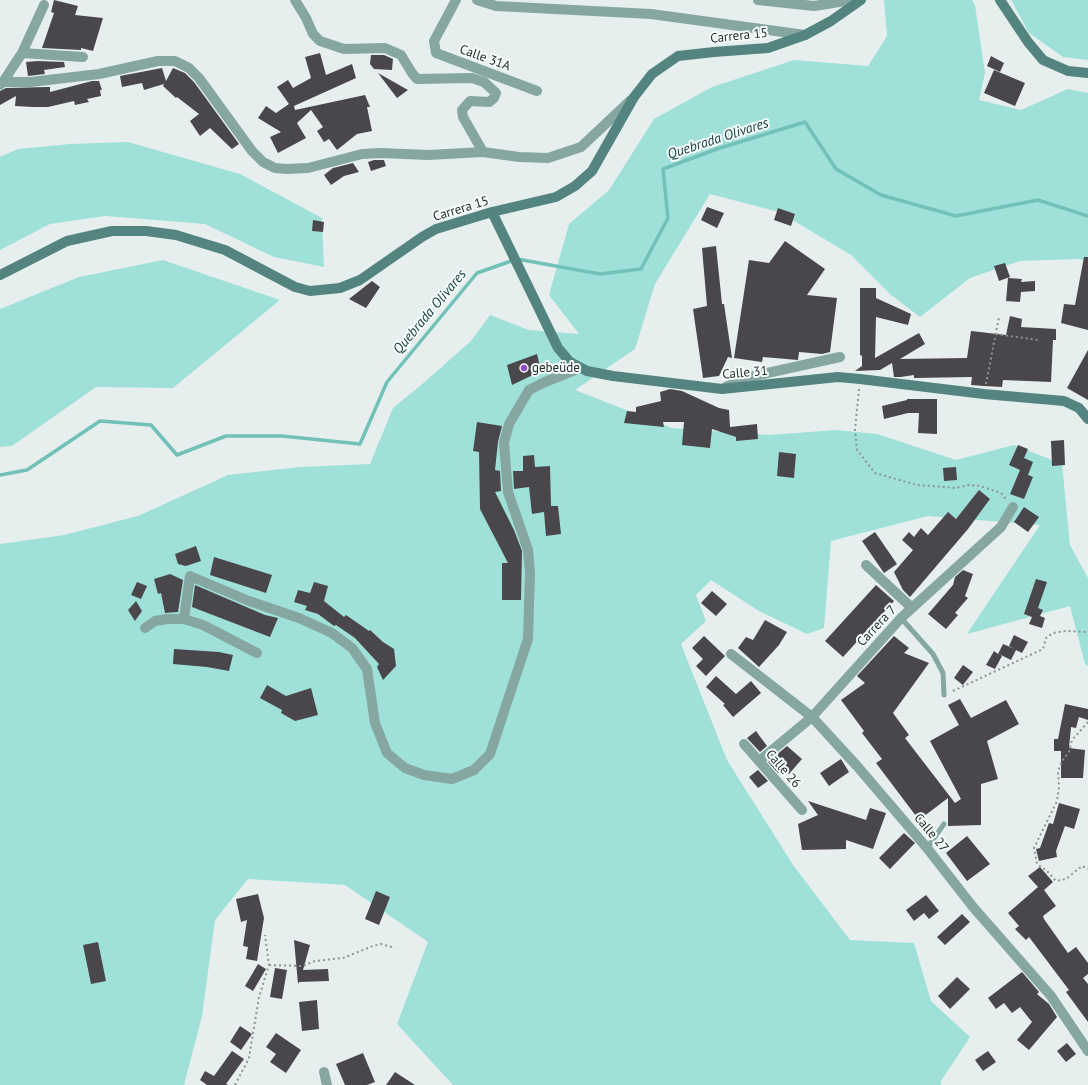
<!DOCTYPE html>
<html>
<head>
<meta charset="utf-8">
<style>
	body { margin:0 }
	canvas { display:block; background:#e6efed }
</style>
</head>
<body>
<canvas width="1088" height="1085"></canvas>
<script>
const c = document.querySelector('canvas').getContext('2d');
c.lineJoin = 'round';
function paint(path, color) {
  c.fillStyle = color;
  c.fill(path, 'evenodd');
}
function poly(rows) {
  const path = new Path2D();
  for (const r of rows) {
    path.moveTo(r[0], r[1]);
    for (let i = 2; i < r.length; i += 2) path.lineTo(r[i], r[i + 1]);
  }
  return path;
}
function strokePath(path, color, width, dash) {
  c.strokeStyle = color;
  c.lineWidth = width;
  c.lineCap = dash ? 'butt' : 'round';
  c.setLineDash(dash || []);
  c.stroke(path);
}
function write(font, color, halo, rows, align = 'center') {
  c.font = font + ' "PT Sans",sans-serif';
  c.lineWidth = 4;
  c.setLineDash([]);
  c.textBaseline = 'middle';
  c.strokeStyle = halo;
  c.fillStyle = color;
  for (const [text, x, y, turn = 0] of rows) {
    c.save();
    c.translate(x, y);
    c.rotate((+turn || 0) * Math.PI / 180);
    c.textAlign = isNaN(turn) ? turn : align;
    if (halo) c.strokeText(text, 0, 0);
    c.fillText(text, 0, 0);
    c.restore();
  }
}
const green = poly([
	[884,0,972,0,975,5,985,73,979,100,1021,110,1068,89,1088,93,1088,262,1080,259,1020,261,970,278,920,317,891,295,851,255,779,212,710,194,655,284,635,349,575,390,672,428,769,435,836,430,877,434,956,460,1014,445,1062,464,1070,545,1088,578,1088,666,1085,664,1070,606,967,634,1040,525,928,516,831,541,824,628,807,634,759,611,711,580,696,595,706,621,681,644,727,760,793,865,850,940,914,943,931,1001,970,1037,941,1081,941,1085,453,1085,397,1024,428,942,345,885,248,879,215,920,202,1016,184,1085,0,1085,0,544,64,535,138,516,228,475,300,467,370,464,393,408,420,386,471,341,490,315,529,330,579,334,549,295,569,224,609,190,654,119,712,87,794,60,868,66,887,36],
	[1011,0,1088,0,1088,60,1063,57,1029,33],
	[128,142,240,174,322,218,324,267,274,257,205,224,105,216,50,224,0,250,0,157,18,149,70,144],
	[163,260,280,300,173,388,96,387,12,446,0,447,0,309,79,277]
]);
const stream = poly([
	[0,475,27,470,100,421,151,425,177,455,226,436,282,436,360,444,387,382,477,273,517,259,600,274,641,269,668,218,663,169,717,149,805,122,836,169,881,195,956,216,1038,200,1088,216]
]);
const building = poly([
	[54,0,78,6,75,15,103,18,93,51,81,48,81,50,42,48,54,13,51,12],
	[320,53,326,75,352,64,356,78,294,106,295,110,365,95,370,107,367,107,372,131,357,134,337,150,329,139,324,142,317,131,323,127,311,110,297,123,306,138,278,153,270,137,281,132,258,118,266,106,276,113,289,104,277,87,288,80,293,88,311,78,305,57],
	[371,55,384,55,393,59,392,70,374,69,370,64],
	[991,56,1004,63,1000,72,987,66],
	[38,61,64,62,65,67,44,70,45,74,28,76,26,62],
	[162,68,166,81,173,68,185,73,194,82,239,144,232,149,210,128,200,136,190,121,199,114,177,97,176,98,163,86,164,84,144,90,142,83,122,87,120,76],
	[994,70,1025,83,1015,106,984,93],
	[378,73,408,90,397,98],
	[92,81,99,81,102,90,100,90,101,96,87,99,89,102,75,105,74,101,48,107,33,107,15,106,16,96,0,105,0,91,6,88,47,87,50,87,50,92],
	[374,160,384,160,386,166,371,171,368,162],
	[353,163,359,172,344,176,331,185,324,175,333,168],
	[707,207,724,213,717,228,701,220],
	[778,208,795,214,791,226,774,220],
	[313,220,324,222,323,232,312,231],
	[785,241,825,269,807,295,837,298,830,352,822,354,799,352,798,360,763,357,762,362,734,358,749,260,769,263],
	[716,246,722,304,724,304,732,358,728,357,719,376,703,378,693,309,707,306,702,248],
	[1084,257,1088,257,1088,330,1061,323,1064,304,1075,305],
	[1005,263,1010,277,999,281,994,266],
	[1008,278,1022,279,1021,282,1035,281,1035,291,1021,292,1020,302,1006,301],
	[372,281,380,287,366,308,349,299],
	[860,288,876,288,876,298,911,314,908,325,876,317,875,358,919,333,925,344,900,359,967,358,971,331,1006,335,1010,316,1022,319,1021,327,1056,329,1056,340,1053,340,1051,382,1003,380,1002,387,984,386,971,385,972,377,914,378,914,375,901,377,894,377,892,363,880,370,855,371,862,366,862,356,860,355],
	[1088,350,1088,400,1067,388],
	[537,354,541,371,512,385,507,365],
	[670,389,682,391,719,408,729,410,730,427,757,424,758,439,736,441,736,437,712,429,710,448,682,445,684,422,663,422,664,427,624,423,627,411,636,412,636,407,661,401,660,392],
	[907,399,937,399,937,434,918,433,919,413,908,413,884,419,882,406,907,400],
	[477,422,502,426,498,442,495,470,500,471,501,491,495,492,514,530,522,551,521,600,502,600,502,563,508,563,480,509,479,452,473,451],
	[1064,440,1065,465,1052,466,1051,441],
	[1018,445,1028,449,1024,458,1033,462,1028,475,1033,477,1024,499,1010,494,1020,470,1009,465],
	[779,452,796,454,794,478,777,476],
	[534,455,535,467,550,466,551,506,558,506,561,534,546,536,544,512,532,514,529,487,514,489,513,471,523,471,523,456],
	[956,467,957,480,944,481,943,468],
	[979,490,990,499,968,529,910,597,903,590,894,572,913,550,902,540,909,532,914,537,921,528,928,535,948,512,956,519],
	[1024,507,1039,517,1028,532,1014,522],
	[875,532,897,564,884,573,862,541],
	[196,546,201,561,186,566,178,564,175,554],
	[214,557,272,575,266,593,210,575],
	[963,570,973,574,965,596,968,598,955,613,958,615,946,629,928,614,953,585,955,577],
	[170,574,183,580,178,612,165,613,161,593,158,594,154,579],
	[1036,579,1047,582,1038,608,1043,610,1040,616,1045,618,1042,628,1029,624,1032,617,1024,614],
	[137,582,147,586,141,599,131,595],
	[314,582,328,586,324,601,344,617,346,615,369,631,370,630,383,642,394,649,396,666,383,680,377,667,379,664,355,638,336,625,334,626,318,614,305,610,307,606,294,602,298,590,310,593],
	[195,585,265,615,278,618,270,637,192,607],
	[876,585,894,601,843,657,825,641],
	[712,591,727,604,716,616,701,603],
	[136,601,142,611,135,621,128,610],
	[765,620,787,632,779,645,759,667,738,648,746,637,753,640],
	[1014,635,1028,642,1022,653,1016,650,1011,660,999,654,1002,656,995,669,986,665,994,651,998,654,1003,644,1015,649,1009,646],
	[704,636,725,656,706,676,696,666,703,659,692,648],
	[894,636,909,648,904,653,929,663,893,713,909,735,905,738,955,803,961,799,930,741,959,725,948,705,960,699,971,718,1006,700,1019,724,987,741,998,779,981,784,981,825,948,826,948,798,919,820,876,763,882,759,862,733,864,731,841,700,865,683,857,676],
	[174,649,219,652,233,655,229,671,207,667,173,664],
	[963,665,973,672,963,685,954,678],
	[716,676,736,694,751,681,761,693,733,717,723,705,725,704,706,687],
	[267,685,286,696,311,688,318,715,295,721,281,713,282,710,260,698],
	[1065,704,1088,709,1088,720,1079,717,1076,728,1071,727,1069,748,1085,750,1083,778,1061,778,1061,751,1054,751,1054,739,1058,739],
	[756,731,767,746,760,752,747,738],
	[787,746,802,759,789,774,783,769,778,773,768,762],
	[841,759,849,772,829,786,820,773],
	[758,770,768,781,758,788,749,777],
	[808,801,866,820,870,808,886,813,873,849,846,840,846,849,802,850,798,824,818,815],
	[1059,803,1080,809,1074,829,1065,826,1056,851,1057,857,1039,861,1036,849,1040,848,1049,823,1053,824],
	[904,833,915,843,890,869,879,858],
	[967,836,990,864,967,881,946,853],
	[1040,867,1053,882,1044,890,1056,906,1043,916,1044,919,1068,953,1076,947,1088,963,1088,974,1083,978,1088,984,1088,1022,1066,992,1069,990,1029,937,1026,940,1015,929,1019,926,1008,913,1038,887,1028,876],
	[376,891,390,897,379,925,365,919],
	[258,894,264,918,257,961,246,959,248,947,243,946,247,920,241,922,236,899],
	[926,895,939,911,929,919,924,913,914,921,906,910],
	[962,914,970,922,945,945,937,937],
	[294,940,310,945,303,970,328,969,329,981,299,982,298,984],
	[98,942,106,981,91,984,83,945],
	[258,964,266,969,253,991,245,986],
	[275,968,287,970,282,999,270,997],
	[1022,972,1039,992,1037,994,1049,1004,1057,1017,1029,1050,1017,1040,1032,1022,1020,1007,1012,1013,1004,1003,996,1009,988,998],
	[957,977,970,989,950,1009,938,996],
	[317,1000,319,1029,302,1031,299,1002],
	[240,1026,252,1034,241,1050,230,1042],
	[276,1033,301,1050,286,1073,270,1062,276,1054,266,1047],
	[1067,1043,1076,1054,1066,1062,1057,1051],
	[232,1051,244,1059,226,1084,229,1085,207,1085,200,1080,205,1071,214,1076],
	[988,1051,996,1062,983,1071,975,1060],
	[363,1053,375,1082,367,1085,345,1085,336,1064],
	[395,1072,415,1085,386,1085]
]);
const path = poly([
	[996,334,1038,340],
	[986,384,999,317],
	[859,389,855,430,857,450,875,473,917,485,956,488,968,485,980,486,1001,493,1006,499],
	[953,691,1043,649,1046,638,1053,633,1066,631,1088,632],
	[1088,722,1072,740,1069,752,1062,761,1058,771,1059,787,1057,801,1034,848,1037,864,1047,871,1056,881,1066,879,1082,866,1088,869],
	[269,965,303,966,315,961,343,958,373,946,381,944,395,948],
	[235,1085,249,1058,259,997,269,965,265,935]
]);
const lane = poly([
	[901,618,933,654,943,673,944,695],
	[927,848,944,824]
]);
const street = poly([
	[295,0,306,18,313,34,320,41,344,49,385,48,401,55,412,73,417,79,472,78,484,82,496,93,494,98,489,102,470,101,462,110,463,117,483,152],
	[456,0,434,41,436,53,537,91],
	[477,0,496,6,651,14,805,35],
	[758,0,814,6,852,0],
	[22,53,83,57],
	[3,82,22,53,44,5],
	[0,85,3,82,31,82,99,74,158,61,175,61,189,68,199,78,252,151,263,162,275,168,287,169,308,168,362,154,381,153,428,155,483,152,519,157,548,158,581,147,631,100],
	[722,389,740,379,840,357],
	[866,565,912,608],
	[184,619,190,576,249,601,299,618,332,633,352,648,367,669,375,723,387,753,405,768,424,775,452,779,474,770,490,754,528,639,530,573,528,550,508,492,504,443,509,424,529,390,545,382,580,368],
	[145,628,155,621,167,619,184,619,203,625,257,653],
	[731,654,812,717,857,766,927,848,973,907,1051,996,1088,1051],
	[744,744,802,810],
	[759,761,812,717,901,618,1001,527,1013,507],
	[324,1072,327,1085]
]);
const secondary = poly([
	[1000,0,1028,42,1043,60,1068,71,1088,73],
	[492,212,558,348,570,362,587,371,613,376,722,389,838,377,860,379,984,394,1064,401,1079,408,1088,419],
	[0,275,67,241,112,231,146,231,176,235,225,250,295,287,310,291,340,288,360,280,422,237,436,229,492,212,556,197,575,186,592,171,634,97,652,74,678,56,714,52,768,48,805,35,831,21,861,0]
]);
const markers = [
	[524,368,4,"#9349bc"]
];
const streetNames = [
	["Carrera 15",739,36,-6],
	["Calle 31A",485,58,20],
	["Carrera 15",461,209,-17],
	["Calle 31",745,373,-5],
	["Carrera 7",877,626,-47],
	["Calle 26",783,769,49],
	["Calle 27",931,833,50]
];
const poiNames = [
	["gebeüde",532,368]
];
const waterNames = [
	["Quebrada Olivares",718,139,-18],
	["Quebrada Olivares",430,312,-50]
];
paint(green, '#9fe1d9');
strokePath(stream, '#72c1b9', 3.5);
paint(building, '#4a474c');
strokePath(path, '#8d9492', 2, [2, 3]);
strokePath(lane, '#86a6a2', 5);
strokePath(street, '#86a6a2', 10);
strokePath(secondary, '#53847f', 10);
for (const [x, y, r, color] of markers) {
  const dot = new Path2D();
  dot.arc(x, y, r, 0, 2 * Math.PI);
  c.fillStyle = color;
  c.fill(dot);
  strokePath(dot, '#f3fcfb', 1.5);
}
write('13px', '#282c2b', '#f3fcfb', streetNames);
write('13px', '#282c2b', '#f3fcfb', poiNames, 'left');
write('italic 14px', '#1b413d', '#f3fcfb', waterNames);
</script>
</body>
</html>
